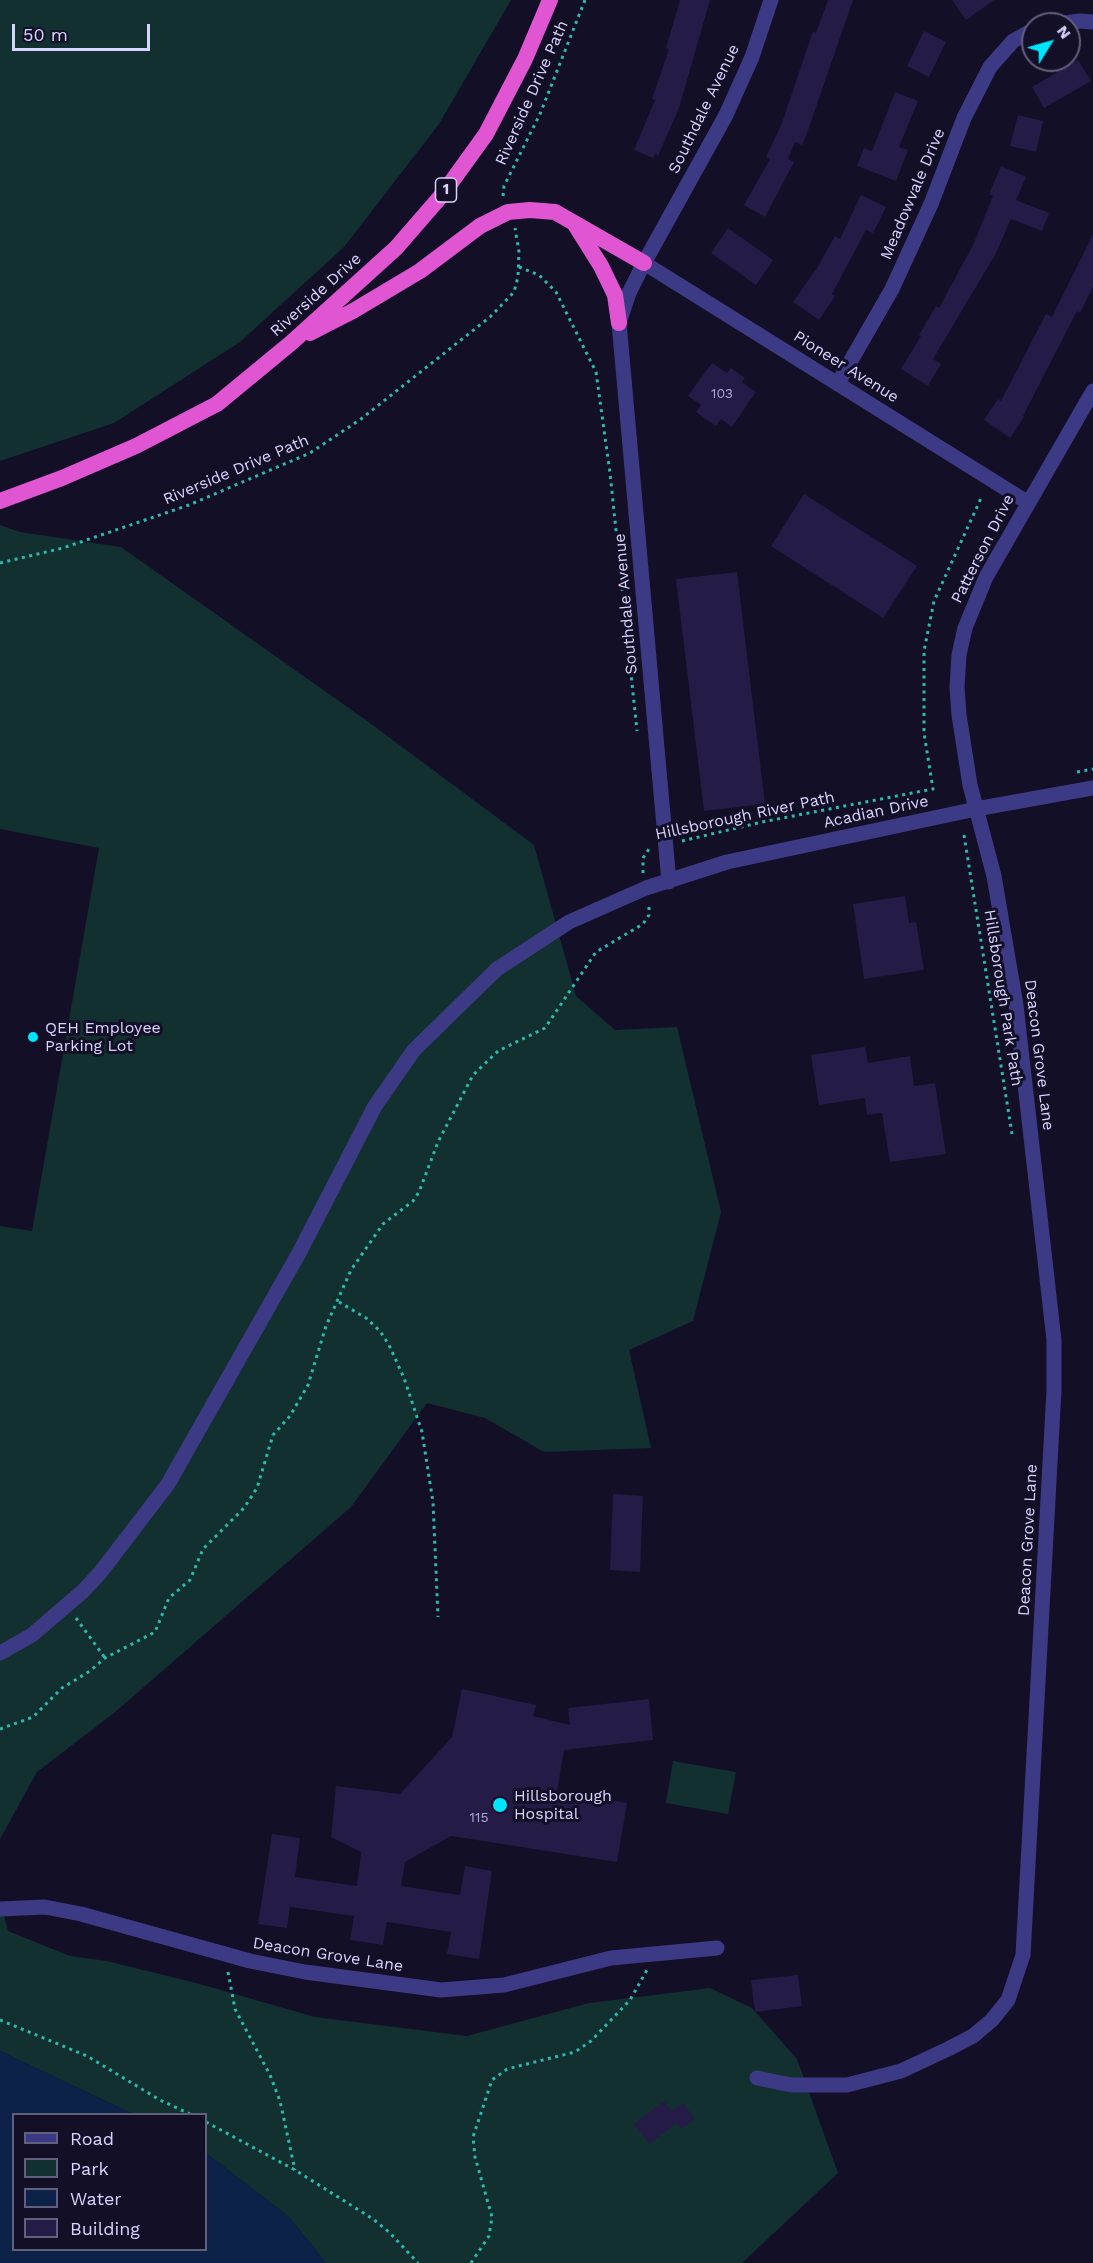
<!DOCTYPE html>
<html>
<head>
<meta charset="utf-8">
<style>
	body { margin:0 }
	#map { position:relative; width:1093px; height:2263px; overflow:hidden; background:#130f26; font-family:"Work Sans",sans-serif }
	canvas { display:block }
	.legend { position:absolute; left:12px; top:2113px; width:195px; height:138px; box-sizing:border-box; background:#130f26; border:2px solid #625e7d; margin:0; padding:8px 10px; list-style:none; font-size:18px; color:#d9d4ff }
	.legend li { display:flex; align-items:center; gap:12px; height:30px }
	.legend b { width:30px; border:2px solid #625e7d }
	.north { position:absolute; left:1021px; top:12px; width:60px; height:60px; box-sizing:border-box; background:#130f26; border:2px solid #625e7d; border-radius:50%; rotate:53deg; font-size:16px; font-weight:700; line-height:24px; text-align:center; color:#d9d4ff }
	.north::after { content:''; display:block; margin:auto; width:21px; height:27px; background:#00e5ff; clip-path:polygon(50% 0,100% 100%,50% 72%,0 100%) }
	.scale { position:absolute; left:12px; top:24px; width:138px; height:27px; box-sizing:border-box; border:3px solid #d9d4ff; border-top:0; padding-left:8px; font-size:18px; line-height:21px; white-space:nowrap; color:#d9d4ff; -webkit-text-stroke:4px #130f26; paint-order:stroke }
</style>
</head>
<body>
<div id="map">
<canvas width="1093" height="2263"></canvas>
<ul class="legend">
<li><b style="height:8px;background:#3d3a85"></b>Road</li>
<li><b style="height:16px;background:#12302f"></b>Park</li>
<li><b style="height:16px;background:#0c2248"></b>Water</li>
<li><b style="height:16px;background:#241b47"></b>Building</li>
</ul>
<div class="north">N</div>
<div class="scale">50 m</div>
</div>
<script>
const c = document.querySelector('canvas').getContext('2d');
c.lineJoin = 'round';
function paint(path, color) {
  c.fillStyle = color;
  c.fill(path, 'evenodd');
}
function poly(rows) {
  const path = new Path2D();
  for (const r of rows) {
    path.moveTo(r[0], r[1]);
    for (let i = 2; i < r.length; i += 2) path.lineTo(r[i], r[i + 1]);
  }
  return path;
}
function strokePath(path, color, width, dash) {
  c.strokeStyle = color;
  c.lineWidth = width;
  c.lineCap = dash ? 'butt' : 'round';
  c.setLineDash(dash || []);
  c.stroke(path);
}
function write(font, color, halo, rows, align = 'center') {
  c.font = font + ' "Work Sans",sans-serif';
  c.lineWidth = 6;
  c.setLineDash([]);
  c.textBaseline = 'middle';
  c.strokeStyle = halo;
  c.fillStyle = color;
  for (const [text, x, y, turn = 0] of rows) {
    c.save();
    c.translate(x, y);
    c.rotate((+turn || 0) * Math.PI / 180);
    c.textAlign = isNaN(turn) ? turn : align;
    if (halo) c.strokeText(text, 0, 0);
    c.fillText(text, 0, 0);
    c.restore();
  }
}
const green = poly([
	[0,0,511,0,439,124,344,247,240,342,114,423,0,461],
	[0,525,20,532,121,547,370,723,534,845,576,996,615,1030,677,1027,721,1212,693,1321,629,1350,651,1448,544,1452,485,1418,427,1403,351,1507,114,1713,37,1772,0,1839,0,1226,32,1231,99,848,0,829],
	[673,1761,736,1772,728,1814,666,1803],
	[0,1899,8,1931,70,1956,107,1961,200,1984,315,2017,467,2036,589,2003,710,1988,752,2008,797,2059,838,2173,742,2263,326,2263,289,2217,206,2153,206,2114,133,2114,0,2051]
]);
const water = poly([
	[0,2051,133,2114,14,2114,14,2250,206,2250,206,2153,289,2217,326,2263,0,2263]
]);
const building = poly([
	[680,0,710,0,679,108,658,156,655,154,653,158,634,150,655,100,652,99,669,49,666,48],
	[828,0,853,0,806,136,802,145,795,142,788,159,794,162,765,217,744,205,770,159,766,157,782,123,813,31,816,33],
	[952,0,994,0,966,20],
	[924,31,946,42,929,77,907,66],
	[1078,60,1091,81,1044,108,1032,87],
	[895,92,918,101,899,147,908,150,896,181,857,166,864,148,872,151],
	[1018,115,1043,121,1036,152,1010,146],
	[1001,166,1026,177,1016,200,1049,213,1042,231,1011,219,995,255,933,359,941,364,928,386,901,369,921,336,919,335,936,306,939,308,973,245,993,196,989,194],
	[861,195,886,207,873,233,866,230,832,294,835,296,819,320,793,302,817,268,835,236,840,239],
	[728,228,773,260,756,285,711,253],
	[1093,234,1093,287,1080,313,1077,311,1023,416,1024,417,1010,438,984,420,998,399,1001,401,1046,314,1052,317],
	[712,363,727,373,731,368,745,378,742,382,756,392,732,427,721,419,716,426,696,412,701,405,688,396],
	[804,494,917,566,883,618,771,546],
	[737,572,765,804,704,811,676,579],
	[905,896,909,923,916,922,924,970,864,979,853,904],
	[865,1047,868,1063,910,1056,914,1086,935,1083,946,1154,890,1162,882,1113,867,1115,865,1098,819,1105,811,1055],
	[613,1494,643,1496,640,1572,610,1570],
	[462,1689,536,1705,533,1716,570,1725,568,1708,649,1699,653,1740,564,1750,557,1791,627,1803,617,1862,451,1836,405,1862,401,1886,460,1895,465,1866,492,1871,479,1959,447,1954,451,1932,387,1922,383,1945,350,1940,354,1916,290,1907,287,1928,258,1924,272,1834,300,1838,295,1877,357,1886,361,1852,331,1837,336,1786,400,1794,452,1737],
	[798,1975,802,2006,755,2012,751,1980],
	[664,2101,671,2111,683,2103,695,2119,681,2129,677,2123,649,2144,634,2124]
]);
const path = poly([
	[503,196,504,186,540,114,585,0],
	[519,267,539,275,556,292,596,372,610,473,637,731],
	[0,563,63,548,189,505,310,453,361,419,490,317,514,292,518,277,519,252,515,228],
	[1077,772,1093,769],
	[964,835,1012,1134],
	[682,841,762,822,933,789,924,733,924,651,934,601,982,496],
	[643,873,643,858,649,849],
	[339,1302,366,1318,380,1331,389,1345,404,1378,422,1432,433,1502,438,1617],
	[76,1618,105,1658],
	[0,1729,33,1717,62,1688,90,1671,105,1658,155,1632,169,1598,190,1580,203,1549,244,1508,257,1488,273,1435,290,1416,308,1385,326,1326,351,1270,383,1224,413,1201,419,1192,438,1142,473,1075,498,1051,545,1028,596,952,643,924,649,915,649,903],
	[228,1972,235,2009,270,2075,280,2101,295,2170],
	[0,2020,87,2056,160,2100,190,2114],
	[206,2122,295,2170,373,2219,389,2232,418,2263],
	[471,2263,489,2236,492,2217,475,2157,473,2137,492,2080,507,2069,575,2052,591,2041,630,2000,647,1970]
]);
const minor = poly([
	[1058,24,1080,21,1093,22],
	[644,263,1027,502],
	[838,383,892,289,931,204,964,118,990,67,1013,41,1033,30],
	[669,882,619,323,629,293,644,263,726,115,752,57,771,0],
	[0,1909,45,1907,81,1914,250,1961,305,1972,441,1990,504,1985,611,1958,717,1948],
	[757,2078,791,2085,847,2085,901,2071,948,2049,973,2036,992,2020,1008,2000,1023,1955,1054,1390,1054,1340,1016,1005,994,876,970,785,959,715,957,687,959,655,965,628,986,577,1093,391]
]);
const tertiary = poly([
	[0,1653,32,1635,82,1592,100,1573,168,1484,299,1253,375,1106,414,1050,497,969,569,922,646,888,727,862,976,809,1093,788]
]);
const trunk = poly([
	[574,223,601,266,615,295,619,323],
	[310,333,353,311,420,271,480,226,508,212,530,210,555,212,644,263],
	[0,501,62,478,136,446,217,404,291,343,396,248,442,195,486,134,525,59,550,0]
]);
const markers = [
	[33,1037,6,"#00e5ff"],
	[500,1805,8,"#00e5ff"]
];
const numberNames = [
	["103",722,394],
	["115",479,1818]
];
const shields = [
	[446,190,21]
];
const shieldNames = [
	["1",446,190]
];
const streetNames = [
	["Riverside Drive Path",532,93,-66],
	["Southdale Avenue",704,109,-64],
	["Meadowvale Drive",913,194,-67],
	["Riverside Drive",316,295,-42],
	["Pioneer Avenue",846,367,32],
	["Riverside Drive Path",236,470,-23],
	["Patterson Drive",983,549,-63],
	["Southdale Avenue",626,604,-95],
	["Acadian Drive",876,812,-12],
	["Hillsborough River Path",745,816,-12],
	["Hillsborough Park Path",1003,998,81],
	["Deacon Grove Lane",1039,1055,83],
	["Deacon Grove Lane",1028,1540,-87],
	["Deacon Grove Lane",328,1955,9]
];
const poiNames = [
	["QEH Employee",45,1028],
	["Parking Lot",45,1046],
	["Hillsborough",514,1796],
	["Hospital",514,1814]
];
paint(green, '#12302f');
paint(water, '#0c2248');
paint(building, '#241b47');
strokePath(path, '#2fb8b0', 3, [3, 4.5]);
strokePath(minor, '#3d3a85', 15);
strokePath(tertiary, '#3d3a85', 15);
strokePath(trunk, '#e055d1', 16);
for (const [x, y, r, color] of markers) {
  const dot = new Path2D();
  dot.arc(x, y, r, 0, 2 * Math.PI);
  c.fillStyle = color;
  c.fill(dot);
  strokePath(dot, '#130f26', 2);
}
write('14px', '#aca6d1', null, numberNames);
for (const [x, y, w] of shields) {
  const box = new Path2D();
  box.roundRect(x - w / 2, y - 12, w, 24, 4.5);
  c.fillStyle = '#130f26';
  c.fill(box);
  strokePath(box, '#d9d4ff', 1.5);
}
write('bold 15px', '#d9d4ff', null, shieldNames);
write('16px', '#d9d4ff', '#130f26', streetNames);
write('16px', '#d9d4ff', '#130f26', poiNames, 'left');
</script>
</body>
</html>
